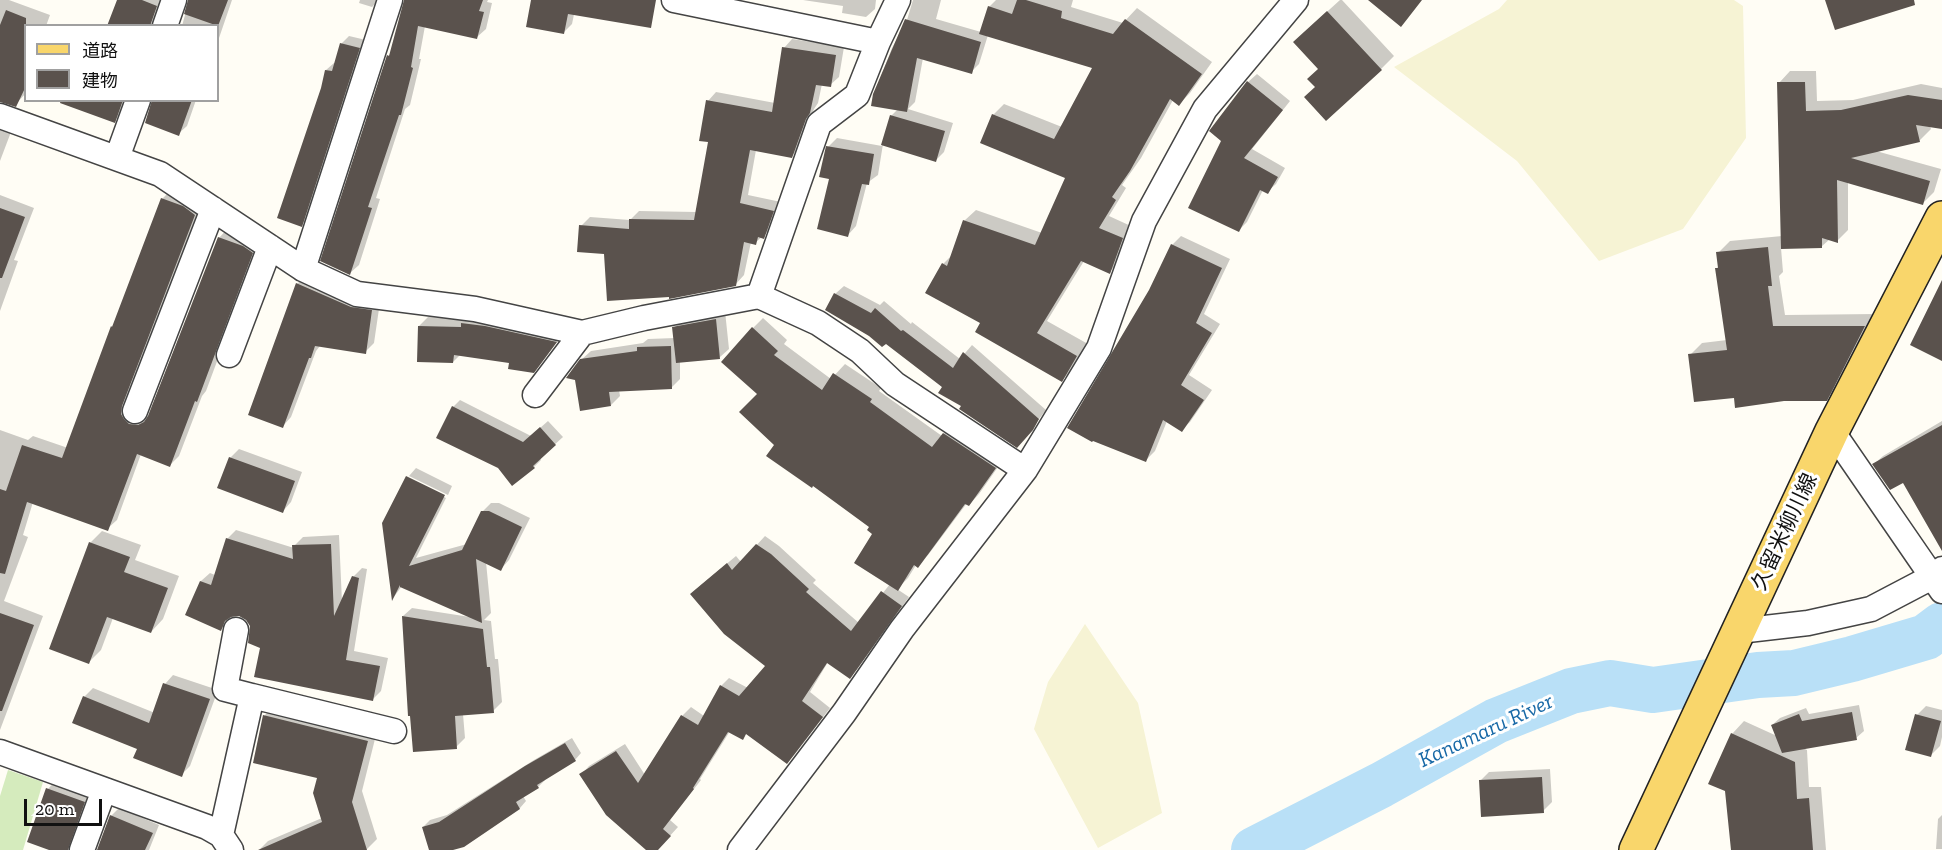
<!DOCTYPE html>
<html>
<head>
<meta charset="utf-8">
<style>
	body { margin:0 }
	#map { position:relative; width:1942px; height:850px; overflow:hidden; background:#fffdf5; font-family:"Zilla Slab","Noto Sans JP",serif }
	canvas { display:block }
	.legend { position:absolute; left:24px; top:24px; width:195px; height:78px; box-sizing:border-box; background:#fff; border:2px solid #a0a0a0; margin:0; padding:8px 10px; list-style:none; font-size:18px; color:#111 }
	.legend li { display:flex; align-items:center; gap:12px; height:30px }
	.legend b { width:30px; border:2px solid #a0a0a0 }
	.scale { position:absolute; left:24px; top:799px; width:78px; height:27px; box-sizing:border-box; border:3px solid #111; border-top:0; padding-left:8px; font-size:18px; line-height:21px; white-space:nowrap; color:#111; -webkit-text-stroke:4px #fff; paint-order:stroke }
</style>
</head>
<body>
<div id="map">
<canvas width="1942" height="850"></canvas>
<ul class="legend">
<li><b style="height:8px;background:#f9d66b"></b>道路</li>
<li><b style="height:16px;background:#5a524d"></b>建物</li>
</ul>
<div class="scale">20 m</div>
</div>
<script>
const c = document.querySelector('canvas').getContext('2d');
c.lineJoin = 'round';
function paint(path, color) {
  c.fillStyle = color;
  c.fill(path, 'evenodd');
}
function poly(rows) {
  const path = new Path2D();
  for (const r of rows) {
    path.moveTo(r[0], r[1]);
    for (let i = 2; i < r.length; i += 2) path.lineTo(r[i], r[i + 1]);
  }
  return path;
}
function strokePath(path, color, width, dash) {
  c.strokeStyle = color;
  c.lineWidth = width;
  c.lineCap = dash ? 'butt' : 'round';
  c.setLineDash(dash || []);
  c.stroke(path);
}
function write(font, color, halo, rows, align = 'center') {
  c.font = font + ' "Zilla Slab","Noto Sans JP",serif';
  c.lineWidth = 6;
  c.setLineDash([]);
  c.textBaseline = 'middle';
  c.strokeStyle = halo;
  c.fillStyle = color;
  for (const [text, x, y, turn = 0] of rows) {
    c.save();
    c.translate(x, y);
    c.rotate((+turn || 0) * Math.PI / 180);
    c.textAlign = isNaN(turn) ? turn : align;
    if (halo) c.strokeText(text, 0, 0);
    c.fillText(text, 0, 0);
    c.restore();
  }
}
const farmland = poly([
	[1507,0,1734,0,1743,6,1746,138,1683,229,1599,261,1517,161,1394,67,1499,9],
	[1085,624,1138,703,1162,813,1098,848,1034,729,1048,682]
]);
const green = poly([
	[8,770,43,782,23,850,0,850,0,796]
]);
const shadow = poly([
	[0,0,9,0,50,15,46,26,26,26,26,93,15,105,0,101],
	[118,0,164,0,162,26,109,26],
	[189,0,232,0,218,41,218,26,182,26],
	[360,0,379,0,372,7,359,3],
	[405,0,488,0,487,2,492,3,486,29,477,37,425,26,419,59,421,59,410,105,405,109,376,198,380,199,359,265,350,273,388,56,391,54],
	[532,0,577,0,572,24,563,33],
	[803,0,876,0,875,9,866,17,842,13,843,6],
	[913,0,941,0,936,19,981,32,989,7,996,0,1073,0,1071,7,1123,23,1137,8,1212,62,1190,93,1179,104,1173,100,1141,158,1122,185,1126,188,1109,216,1133,227,1121,261,1109,272,1084,261,1047,321,1088,344,1073,369,1062,380,982,323,943,264,953,254,964,221,976,210,1042,233,1067,177,993,115,1004,104,1062,127,1094,68,988,35,979,64,971,72,923,58,915,102,908,109,953,123,944,152,935,161,883,144,878,175,867,183,856,226,848,235,831,178,828,147,837,138,882,146,891,116,898,109,874,94,892,48,907,20],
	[1340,0,1342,0,1394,56,1381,69,1317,87,1320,68,1308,29],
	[349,36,366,40,309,217,301,225,326,70,334,63,336,63,342,43],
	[792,39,844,47,839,77,830,85,822,84,818,103,814,109,800,147,792,156,756,150,748,195,781,202,772,228,755,243,751,242,744,275,735,285,605,252,581,226,590,217,630,220,639,211,697,212,710,141,708,101,716,92,775,103,784,48],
	[1790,71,1816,71,1817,101,1853,100,1921,84,1942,88,1942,128,1930,126,1931,129,1919,141,1876,151,1941,169,1934,192,1923,203,1848,181,1848,230,1837,241,1830,239,1821,247,1781,248,1783,272,1779,276,1785,315,1876,314,1838,387,1826,399,1735,396,1690,355,1702,343,1727,340,1717,268,1719,266,1718,253,1730,241,1782,236,1779,83],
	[1257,74,1290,101,1252,149,1285,168,1276,184,1267,192,1263,190,1247,222,1238,231,1248,82],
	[81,100,128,100,123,112,114,121],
	[153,100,196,100,187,126,178,134],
	[0,118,14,124,0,161],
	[172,189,204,205,139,415,148,416,219,238,228,228,261,243,206,391,202,396,179,456,170,465,141,454,117,520,107,529,33,502,23,535,28,537,4,601,43,616,0,730,0,430,28,440,33,436,68,448,112,327,115,324,162,199],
	[0,195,34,208,14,260,18,261,0,311],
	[1181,236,1230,259,1204,314,1220,324,1189,375,1212,390,1190,422,1181,430,1167,421,1155,451,1146,460,1151,291,1172,245],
	[306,275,380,302,374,343,365,352,320,346,316,351,291,417,283,426,297,284],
	[844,286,880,305,884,301,911,324,912,322,960,359,972,345,1046,410,1025,437,964,406,835,294],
	[725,311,729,349,720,357,680,361,680,379,671,388,619,390,620,396,611,405,581,360,591,351,643,343,648,339,675,338,674,328,683,319],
	[428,317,468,318,564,333,533,371,511,362,460,355,453,362,419,326],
	[763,318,787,340,784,344,831,379,845,364,881,388,879,391,942,436,954,423,1005,457,979,494,969,505,967,503,928,555,916,565,908,578,897,589,909,597,858,668,850,677,828,662,810,692,830,708,795,754,787,762,747,733,742,738,730,731,700,779,701,780,670,820,678,827,657,850,649,850,581,775,589,766,625,744,645,775,682,716,691,707,704,716,721,686,729,678,748,688,767,666,700,586,736,556,741,562,765,536,779,546,816,580,813,583,859,623,890,584,871,527,776,445,759,394,753,328],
	[460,400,531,436,548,421,563,437,540,458,541,460,534,467,512,484,453,407],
	[1942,421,1942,548,1904,481,1874,464,1883,456],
	[239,449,302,472,291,502,283,511,230,458],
	[416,468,452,486,448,495,409,476],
	[409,476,409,479,446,498,416,558,467,544,482,512,491,503,499,503,530,518,509,560,501,569,486,562,491,613,484,620,491,621,495,659,498,659,502,702,493,711,463,714,465,738,456,747,403,616,412,608,470,617,402,586,393,598],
	[236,530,294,548,294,546,303,537,339,535,342,602,353,577,362,568,367,569,354,651,388,658,381,691,372,700,262,647,247,618,239,615,232,615,230,620,221,629,187,614,201,581,210,573,215,575,227,539],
	[102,531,141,545,135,560,179,576,163,619,151,632,113,618,101,650,89,662,90,543],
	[173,675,218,690,190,766,181,775,139,748,84,697,93,688,155,713,165,684],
	[275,705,377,731,362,791,377,839,366,850,259,850,268,841,322,818,319,776,254,762,265,715],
	[1859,705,1864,731,1856,738,1803,748,1807,750,1809,787,1821,787,1826,850,1733,850,1732,734,1744,721,1777,736,1772,725,1780,718,1806,708,1809,714],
	[1926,706,1942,710,1942,737,1940,746,1931,755,1917,715],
	[572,738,581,753,575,760,544,779,545,780,538,787,523,796,526,801,520,808,465,845,448,850,430,850,423,827,430,820,447,815,534,760],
	[1550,769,1552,802,1543,811,1480,781,1489,772],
	[56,780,92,793,76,850,53,850,48,789],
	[119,808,159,825,149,850,99,850,111,816],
	[1942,815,1942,849,1936,849,1938,819]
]);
const river = poly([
	[1254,850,1381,785,1496,721,1571,691,1610,683,1653,690,1758,675,1794,673,1852,659,1926,637,1942,625]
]);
const building = poly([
	[117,0,142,0,157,6,150,26,107,26],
	[188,0,228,0,218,26,184,14],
	[404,0,483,0,479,11,484,12,477,39,418,26,411,67,413,68,401,115,399,115,368,207,372,208,350,275,320,261,387,55,389,56],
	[531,0,656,0,651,28,568,14,564,34,526,27],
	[1017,0,1026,0,1062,11,1061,18,1113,34,1125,19,1202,74,1179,106,1170,99,1130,171,1112,197,1116,200,1099,228,1123,238,1110,274,1081,261,1037,333,1077,356,1062,382,975,332,980,323,925,293,942,263,947,266,963,220,1035,245,1065,178,980,143,992,114,1054,139,1092,68,979,34,988,6,1012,14],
	[1368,0,1422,0,1401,27],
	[1825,0,1914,0,1915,5,1835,30],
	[6,10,26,18,26,86,16,107,0,102,0,25],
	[1327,11,1382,70,1326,121,1304,97,1315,87,1307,79,1318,69,1293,42],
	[905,19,981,42,972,74,917,58,907,112,871,106,873,94],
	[340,43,360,48,302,227,277,218,321,88,325,70,332,71],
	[782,47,836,55,831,87,816,85,810,113,806,119,792,158,750,150,740,203,774,211,764,239,758,237,756,245,744,242,736,286,669,299,669,297,607,301,604,254,577,252,579,225,629,229,629,219,694,220,708,142,699,141,706,100,772,112],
	[1247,81,1283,110,1244,158,1278,177,1268,194,1260,190,1239,232,1188,208,1221,141,1209,131],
	[1777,82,1805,82,1806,111,1841,110,1908,95,1942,100,1942,129,1916,125,1920,142,1851,158,1930,181,1923,205,1837,180,1838,243,1822,238,1822,248,1781,249],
	[61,100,123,100,115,123,60,103],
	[152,100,192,100,179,136,145,123],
	[890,115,945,131,936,162,881,145],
	[826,146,874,154,869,185,862,184,848,237,817,229,829,179,819,177],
	[161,198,183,206,195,215,122,406,121,414,124,419,129,424,138,425,144,422,148,416,218,237,243,246,253,253,197,402,195,401,170,467,137,454,108,531,27,502,5,574,0,573,0,489,6,491,22,445,62,458,111,326,112,327],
	[0,208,25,217,2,278,0,278],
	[1171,244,1222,268,1196,323,1212,333,1181,385,1204,400,1182,432,1163,420,1146,462,1093,441,1092,442,1067,428,1149,290],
	[1768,247,1772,286,1768,286,1773,326,1865,326,1827,401,1784,401,1735,408,1734,398,1694,402,1688,354,1727,350,1715,268,1718,268,1716,252],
	[1942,280,1942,361,1910,345],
	[296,283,351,307,372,310,366,354,315,346,311,358,309,358,283,428,248,415],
	[834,293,871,313,875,308,901,331,903,330,953,368,963,352,1039,419,1033,430,1017,448,959,409,961,406,938,393,942,387,886,344,882,347,869,336,825,310],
	[716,319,720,359,676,363,672,327],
	[461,323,485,326,557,342,534,373,508,369,509,363,454,355,453,363,417,362,418,326,461,327],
	[752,327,778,351,774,355,822,390,833,373,872,399,870,402,932,447,943,433,996,468,969,506,965,504,918,568,914,565,898,591,854,563,872,534,867,530,869,527,813,486,812,488,766,456,774,445,739,412,757,394,721,362],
	[671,346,672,389,609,392,611,406,580,411,575,380,566,378,580,359,637,351,637,347],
	[452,406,523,442,540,427,556,445,533,466,535,468,512,486,498,468,436,438],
	[1942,425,1942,551,1903,483,1890,490,1872,464],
	[229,457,295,481,283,513,217,488],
	[406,476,445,495,409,566,462,550,481,511,489,511,522,527,501,571,476,559,482,623,400,587,400,585,392,601,382,523],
	[226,538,293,559,292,545,331,544,334,616,352,576,359,578,346,660,380,666,373,701,254,677,260,648,248,643,250,626,246,620,239,616,231,617,225,621,221,631,185,615,200,581,211,585],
	[89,542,130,557,124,572,168,588,151,633,107,617,89,664,49,649],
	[756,544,771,554,809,589,806,592,851,631,881,591,902,606,850,679,827,663,802,701,823,717,787,764,746,734,743,740,728,732,693,788,694,789,663,829,671,836,658,850,646,850,606,815,579,774,616,751,638,783,681,715,698,725,720,685,739,696,765,666,724,634,690,594,727,563,732,570],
	[0,613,34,625,2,711,0,711],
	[402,616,483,629,487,667,490,667,494,713,455,716,457,749,413,752,410,716,408,716],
	[163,683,210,699,182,777,133,758,137,749,72,723,83,696,149,723],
	[1852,712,1857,740,1782,753,1771,725,1799,714,1802,721],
	[1915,714,1941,721,1931,757,1905,750],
	[263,715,368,741,352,802,367,850,258,850,322,822,313,793,317,778,253,763],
	[1731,733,1795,762,1797,799,1809,798,1813,850,1731,850,1725,791,1708,784],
	[565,743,576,761,537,785,539,788,516,802,520,809,464,847,453,850,429,850,422,827,439,822,525,766],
	[1542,777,1544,813,1481,817,1479,780],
	[46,788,85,802,68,850,49,850,27,842],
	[110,815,153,833,145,850,97,850]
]);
const minor = poly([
	[674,0,878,42],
	[165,26,174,0],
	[0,116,160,174,303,269,357,294,475,309,582,333,644,318,759,296,818,323,860,351,895,384,1025,470],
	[117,158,138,100],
	[303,269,390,0],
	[759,296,819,124,857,95,878,42,898,0],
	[229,355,270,247],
	[535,395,582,333],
	[135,411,213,209],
	[1832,431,1942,591],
	[236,630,225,689,252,696],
	[1739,631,1808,623,1871,609,1932,577,1942,569],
	[0,752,207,827,221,835,231,850],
	[221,835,252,696,394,731],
	[82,850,104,790],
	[740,850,844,713,902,629,1025,470,1099,348,1144,221,1205,109,1296,0]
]);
const primary = poly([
	[1636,850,1832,431,1942,218]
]);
const streetNames = [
	["久留米柳川線",1785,532,-65]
];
const waterNames = [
	["Kanamaru River",1486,731,-25]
];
paint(farmland, '#f6f3d4');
paint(green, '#d5ebbd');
paint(shadow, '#0003');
strokePath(river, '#b9e0f7', 46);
paint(building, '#5a524d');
strokePath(minor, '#444', 27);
strokePath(primary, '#222', 36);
strokePath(minor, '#fff', 24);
strokePath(primary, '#f9d66b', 33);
write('21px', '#111', '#fff', streetNames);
write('italic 22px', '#1768a6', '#fff', waterNames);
</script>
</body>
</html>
